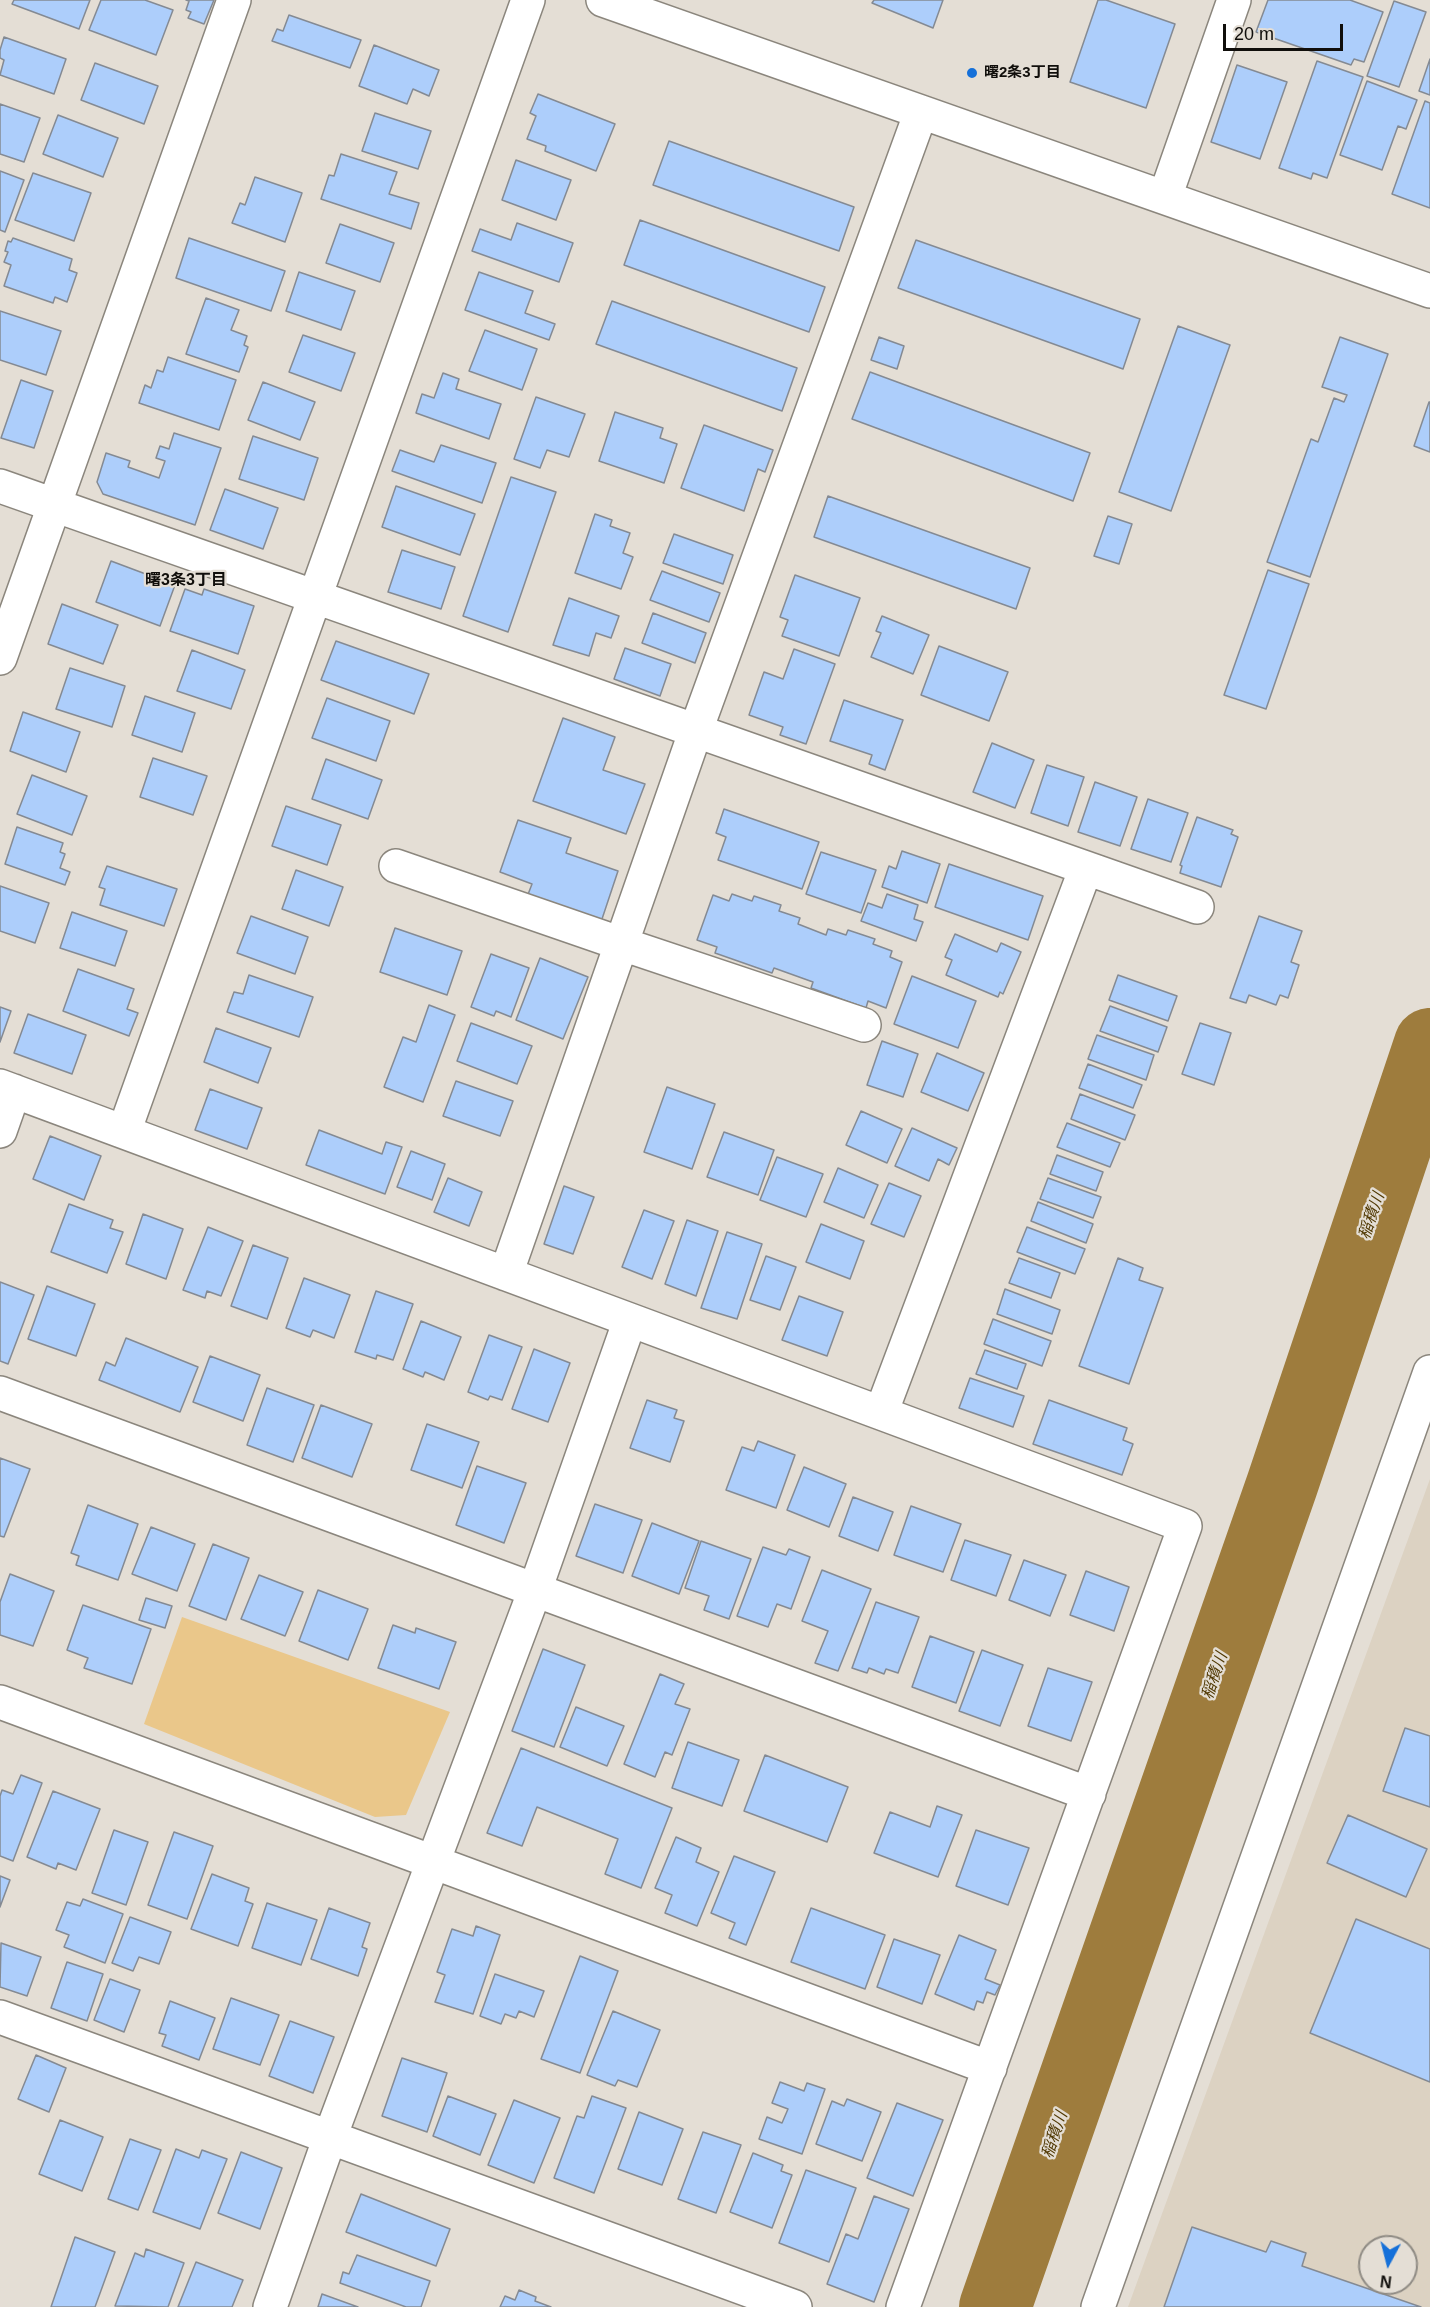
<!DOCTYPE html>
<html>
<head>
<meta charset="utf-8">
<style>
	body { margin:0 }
	#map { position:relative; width:1430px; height:2307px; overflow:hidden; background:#e4ded5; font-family:Arial,sans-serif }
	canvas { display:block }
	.north { position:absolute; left:1358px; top:2235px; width:60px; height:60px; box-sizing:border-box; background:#e4ded5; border:2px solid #8f8b84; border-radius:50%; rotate:187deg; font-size:16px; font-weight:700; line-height:24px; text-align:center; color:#100e0b }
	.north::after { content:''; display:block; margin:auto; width:21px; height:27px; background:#1570d9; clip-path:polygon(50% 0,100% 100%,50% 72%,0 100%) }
	.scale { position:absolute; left:1223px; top:24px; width:120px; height:27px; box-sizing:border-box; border:3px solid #100e0b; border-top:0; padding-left:8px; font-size:18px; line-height:21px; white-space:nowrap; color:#100e0b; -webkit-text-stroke:4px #e4ded5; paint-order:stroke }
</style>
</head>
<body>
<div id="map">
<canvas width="1430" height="2307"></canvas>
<div class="north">N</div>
<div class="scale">20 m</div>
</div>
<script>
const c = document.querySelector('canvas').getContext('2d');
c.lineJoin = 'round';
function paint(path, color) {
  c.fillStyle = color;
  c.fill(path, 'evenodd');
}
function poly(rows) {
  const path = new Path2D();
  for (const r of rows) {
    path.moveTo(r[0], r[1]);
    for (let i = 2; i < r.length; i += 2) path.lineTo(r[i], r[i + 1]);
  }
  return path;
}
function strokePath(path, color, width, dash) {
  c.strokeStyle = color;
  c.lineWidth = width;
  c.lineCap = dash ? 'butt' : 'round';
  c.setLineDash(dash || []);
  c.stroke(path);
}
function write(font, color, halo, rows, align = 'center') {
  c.font = font + ' Arial,"Noto Sans JP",sans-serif';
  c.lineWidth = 4.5;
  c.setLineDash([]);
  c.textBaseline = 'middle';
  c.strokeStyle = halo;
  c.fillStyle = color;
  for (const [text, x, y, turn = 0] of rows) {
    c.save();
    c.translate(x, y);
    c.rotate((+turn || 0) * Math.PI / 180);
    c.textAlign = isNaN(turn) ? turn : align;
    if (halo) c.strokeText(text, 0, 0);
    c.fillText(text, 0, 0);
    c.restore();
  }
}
const built = poly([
	[1430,1479,1430,2307,1128,2307],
	[1370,2247,1406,2247,1406,2283,1370,2283]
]);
const green = poly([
	[182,1617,450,1712,406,1815,375,1817,144,1724]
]);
const river = poly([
	[995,2307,1282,1485,1430,1044]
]);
const building = poly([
	[14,0,90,0,79,29,12,4,14,0],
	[101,0,145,0,173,10,156,55,89,30,101,0],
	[186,0,214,0,204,24,188,18,191,12,186,10,189,1,186,0],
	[874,0,943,0,933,28,872,3,874,0],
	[1098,0,1106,0,1175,24,1146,108,1070,82,1098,0],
	[1268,0,1350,0,1383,12,1364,62,1354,59,1351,65,1256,32,1268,0],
	[1394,1,1426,12,1399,87,1367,76,1394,1],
	[289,15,361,40,350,68,272,41,277,29,283,31,289,15],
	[4,37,66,59,54,94,0,75,4,60,0,58,0,50,4,37],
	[374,45,439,70,429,96,413,89,407,104,359,86,374,45],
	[1430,59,1430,95,1419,91,1430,59],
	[1317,61,1363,77,1327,178,1313,173,1311,179,1279,168,1317,61],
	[95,63,158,86,144,124,81,100,95,63],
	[1237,65,1287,82,1260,159,1211,142,1237,65],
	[1367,81,1417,100,1406,129,1398,126,1382,170,1340,155,1367,81],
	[538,94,615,124,596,171,545,151,546,146,527,139,536,116,530,113,538,94],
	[1425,101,1430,103,1430,208,1392,194,1425,101],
	[0,104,40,118,24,162,0,154,0,104],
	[375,113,431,131,418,169,362,151,375,113],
	[58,115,118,138,103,177,43,154,58,115],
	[669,141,854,207,839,251,653,185,669,141],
	[341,154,397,172,389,194,419,203,411,229,321,199,329,175,334,176,341,154],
	[516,160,571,180,556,220,502,200,516,160],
	[0,171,24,180,5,232,0,230,0,171],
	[33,173,91,193,74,241,15,220,33,173],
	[255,177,302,193,285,242,232,223,240,203,245,205,255,177],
	[640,220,825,287,809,332,624,265,640,220],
	[517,223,573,243,559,282,472,251,480,229,511,240,517,223],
	[340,224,394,243,380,282,326,263,340,224],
	[13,238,72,259,69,270,77,273,67,302,55,297,53,303,4,286,11,265,4,262,8,252,5,251,8,241,11,242,13,238],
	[189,238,285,271,271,311,176,278,189,238],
	[916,240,1140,319,1123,369,898,288,916,240],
	[299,272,355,291,341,330,286,311,299,272],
	[479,272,533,291,525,313,555,324,549,340,465,310,479,272],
	[206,298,239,310,231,330,247,336,244,345,248,347,239,372,186,354,206,298],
	[612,301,797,368,782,411,596,344,612,301],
	[0,311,61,331,46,375,0,360,0,311],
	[1178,326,1230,345,1171,511,1119,492,1178,326],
	[485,330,537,349,522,390,469,371,485,330],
	[303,335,355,353,341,391,289,372,303,335],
	[879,337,904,346,897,369,871,360,879,337],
	[1340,337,1388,354,1310,577,1267,562,1311,439,1318,442,1334,398,1344,402,1347,395,1322,387,1340,337],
	[168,357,236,380,219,430,139,403,145,385,151,388,157,370,163,372,168,357],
	[870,372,1090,453,1073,501,852,419,870,372],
	[443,373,459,379,456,389,501,404,489,439,416,413,422,394,434,398,443,373],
	[21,380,53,391,34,448,1,438,21,380],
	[263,382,315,402,300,440,248,420,263,382],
	[536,397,585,414,569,457,547,450,540,468,514,459,536,397],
	[1429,402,1430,402,1430,452,1414,446,1429,402],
	[615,412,663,428,660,438,677,444,664,483,599,461,615,412],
	[704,425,773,450,765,472,758,469,744,511,681,488,704,425],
	[174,433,221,448,195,525,103,494,97,482,106,453,130,461,128,467,159,478,165,461,156,458,160,446,169,449,174,433],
	[253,436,318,458,304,500,239,479,253,436],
	[441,445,496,463,482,503,392,471,400,450,434,462,441,445],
	[511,477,556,492,508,632,463,616,511,477],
	[396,486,475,514,460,555,382,527,396,486],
	[225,489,278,508,263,549,210,530,225,489],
	[828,496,1030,568,1016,609,814,537,828,496],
	[595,514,612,520,610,526,630,533,623,553,633,557,621,589,575,573,595,514],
	[1108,516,1132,524,1119,564,1094,556,1108,516],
	[674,534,733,555,723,584,663,563,674,534],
	[402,550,455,567,441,609,388,592,402,550],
	[111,561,175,585,160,626,96,602,111,561],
	[1268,570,1309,584,1266,709,1224,695,1268,570],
	[662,571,720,593,709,622,650,600,662,571],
	[795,575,860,598,839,656,782,636,788,620,780,617,795,575],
	[185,589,202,595,204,589,254,606,238,654,170,631,185,589],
	[569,598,619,616,611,638,596,633,589,656,553,645,569,598],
	[62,604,118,625,103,664,48,644,62,604],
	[653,613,706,633,695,663,642,643,653,613],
	[882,616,929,635,913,674,871,657,881,633,876,631,882,616],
	[336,641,429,674,414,714,321,680,336,641],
	[939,646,1008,672,989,721,921,695,939,646],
	[625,648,671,664,660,696,614,679,625,648],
	[794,649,835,664,806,744,780,735,783,727,749,715,764,672,783,679,794,649],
	[192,650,245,670,231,709,177,691,192,650],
	[70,668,125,686,112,727,56,709,70,668],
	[145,696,195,713,182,752,132,735,145,696],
	[327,698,390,721,376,761,312,738,327,698],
	[844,700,903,720,885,770,869,764,872,755,830,741,844,700],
	[23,712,80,732,66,772,10,751,23,712],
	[563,718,615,737,603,770,645,784,626,834,533,801,563,718],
	[992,743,1034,760,1015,808,973,792,992,743],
	[153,758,207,776,193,815,140,797,153,758],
	[326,759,382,780,368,819,312,799,326,759],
	[1047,765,1084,777,1068,826,1031,813,1047,765],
	[32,775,87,796,72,835,17,814,32,775],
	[1095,782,1137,797,1120,846,1078,832,1095,782],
	[1148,799,1188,813,1171,862,1131,849,1148,799],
	[286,806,341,825,327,865,272,846,286,806],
	[724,809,819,842,802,889,718,860,726,837,716,833,724,809],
	[1197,817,1233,830,1231,834,1238,837,1221,887,1180,873,1182,866,1180,865,1197,817],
	[518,820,571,838,566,853,618,871,601,922,527,897,532,884,500,872,518,820],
	[17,827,63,843,60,852,65,854,60,868,70,872,65,885,5,864,17,827],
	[902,851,940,864,927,903,882,887,889,866,896,869,902,851],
	[821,852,876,870,861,913,806,894,821,852],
	[949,864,1043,896,1028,940,935,907,949,864],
	[107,866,177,889,164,926,100,905,105,889,99,887,107,866],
	[296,870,343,887,329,926,282,909,296,870],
	[0,886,49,903,35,943,0,931,0,886],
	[732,894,752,901,754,896,781,905,779,911,800,918,798,924,826,935,828,929,846,935,848,930,875,939,873,944,892,951,890,957,902,962,886,1008,868,1001,866,1008,811,988,813,982,774,968,772,973,715,953,717,947,697,940,713,895,729,901,732,894],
	[887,894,918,905,914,919,923,922,916,941,861,921,868,903,882,908,887,894],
	[72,912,127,931,115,966,60,948,72,912],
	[251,916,308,937,295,974,237,953,251,916],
	[1259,916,1302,931,1291,962,1299,965,1288,998,1280,995,1276,1005,1249,995,1246,1003,1230,998,1259,916],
	[395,928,462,951,447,995,380,972,395,928],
	[955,934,997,952,1001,943,1021,952,1003,994,1000,992,998,997,946,975,952,960,945,957,955,934],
	[491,954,529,968,511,1017,496,1011,494,1016,471,1007,491,954],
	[540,958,588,977,563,1039,516,1020,540,958],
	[78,969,134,989,127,1009,138,1013,129,1036,63,1011,78,969],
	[249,975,313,997,299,1037,227,1012,234,992,243,994,249,975],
	[1118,975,1177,996,1168,1021,1109,1000,1118,975],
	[912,976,976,1001,958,1048,894,1024,912,976],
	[429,1005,455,1015,423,1102,384,1087,403,1037,416,1042,429,1005],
	[1110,1006,1167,1027,1158,1052,1100,1031,1110,1006],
	[0,1007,11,1011,0,1042,0,1007],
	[28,1014,86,1035,72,1074,14,1053,28,1014],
	[471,1023,532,1046,517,1084,457,1061,471,1023],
	[1200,1023,1231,1033,1214,1085,1182,1074,1200,1023],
	[216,1028,271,1048,258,1083,204,1062,216,1028],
	[1097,1035,1154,1055,1146,1080,1088,1059,1097,1035],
	[882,1041,918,1054,903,1097,867,1085,882,1041],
	[937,1053,984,1073,968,1111,921,1092,937,1053],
	[1088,1064,1142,1085,1133,1108,1079,1088,1088,1064],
	[456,1081,513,1101,500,1136,443,1116,456,1081],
	[667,1087,715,1104,692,1169,644,1152,667,1087],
	[210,1089,262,1108,247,1149,195,1130,210,1089],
	[1080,1094,1135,1115,1125,1140,1071,1119,1080,1094],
	[861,1111,902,1129,887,1163,846,1145,861,1111],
	[1067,1123,1120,1143,1110,1167,1057,1147,1067,1123],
	[912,1128,957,1148,949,1165,938,1159,929,1181,895,1166,912,1128],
	[319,1130,382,1154,386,1142,402,1147,385,1194,306,1165,319,1130],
	[724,1132,774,1150,758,1195,707,1177,724,1132],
	[50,1136,101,1156,84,1200,33,1179,50,1136],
	[411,1151,445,1164,432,1200,397,1187,411,1151],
	[1057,1155,1103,1172,1096,1191,1050,1174,1057,1155],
	[777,1157,823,1174,806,1217,760,1200,777,1157],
	[838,1168,878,1185,864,1218,824,1202,838,1168],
	[448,1178,482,1192,469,1226,434,1212,448,1178],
	[1048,1178,1101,1197,1093,1218,1040,1199,1048,1178],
	[889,1183,921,1196,904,1237,871,1224,889,1183],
	[564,1186,594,1197,573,1254,544,1244,564,1186],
	[1038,1202,1093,1224,1086,1243,1031,1221,1038,1202],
	[69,1204,113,1220,110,1228,123,1232,107,1273,51,1252,69,1204],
	[644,1210,674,1221,652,1279,622,1267,644,1210],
	[143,1214,183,1229,166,1279,126,1264,143,1214],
	[687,1220,718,1231,696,1296,665,1284,687,1220],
	[821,1224,864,1241,850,1279,806,1262,821,1224],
	[208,1227,243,1241,221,1296,207,1291,205,1298,183,1290,208,1227],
	[1027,1227,1085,1249,1075,1274,1017,1252,1027,1227],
	[727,1232,762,1244,737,1319,701,1308,727,1232],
	[253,1245,288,1258,267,1319,231,1306,253,1245],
	[766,1256,796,1267,780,1310,750,1300,766,1256],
	[1019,1258,1060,1273,1051,1298,1009,1283,1019,1258],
	[1118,1258,1143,1268,1139,1280,1163,1288,1129,1384,1079,1366,1118,1258],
	[304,1278,350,1295,334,1338,313,1330,310,1337,286,1328,304,1278],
	[0,1282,34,1295,8,1364,0,1361,0,1282],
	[47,1286,95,1304,76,1356,28,1339,47,1286],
	[1005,1289,1060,1310,1052,1334,997,1314,1005,1289],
	[376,1291,413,1304,393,1360,377,1355,376,1359,355,1352,376,1291],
	[799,1296,843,1312,827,1356,782,1340,799,1296],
	[993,1319,1051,1341,1042,1366,984,1344,993,1319],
	[421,1321,461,1337,444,1380,425,1372,423,1377,403,1369,421,1321],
	[489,1335,522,1347,502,1400,490,1396,488,1400,468,1392,489,1335],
	[126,1338,198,1367,180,1412,99,1380,106,1362,115,1366,126,1338],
	[534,1349,570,1363,548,1422,512,1409,534,1349],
	[985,1350,1026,1364,1017,1389,976,1374,985,1350],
	[210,1356,260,1375,243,1421,193,1402,210,1356],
	[970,1378,1024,1396,1013,1427,959,1408,970,1378],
	[267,1388,314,1405,293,1462,247,1445,267,1388],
	[647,1400,677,1410,674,1418,684,1421,670,1462,630,1448,647,1400],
	[1049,1400,1127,1428,1123,1440,1133,1444,1122,1475,1033,1444,1049,1400],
	[321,1405,372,1424,352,1477,302,1458,321,1405],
	[427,1424,479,1442,462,1488,411,1470,427,1424],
	[758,1441,795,1455,776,1508,726,1490,742,1447,754,1451,758,1441],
	[0,1458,30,1469,4,1537,0,1536,0,1458],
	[477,1466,526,1483,504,1543,456,1525,477,1466],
	[804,1467,846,1484,829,1527,787,1510,804,1467],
	[853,1497,893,1512,878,1551,839,1536,853,1497],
	[595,1504,642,1520,623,1573,576,1556,595,1504],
	[88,1505,138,1524,118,1580,76,1565,79,1556,71,1553,88,1505],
	[911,1506,961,1524,943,1572,894,1555,911,1506],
	[652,1523,699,1541,679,1594,632,1576,652,1523],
	[151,1527,195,1544,177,1591,132,1574,151,1527],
	[965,1540,1011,1555,996,1596,951,1580,965,1540],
	[701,1541,751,1559,729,1619,704,1610,709,1596,685,1588,701,1541],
	[213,1544,249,1558,226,1620,189,1606,213,1544],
	[763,1547,786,1555,789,1549,810,1557,791,1609,777,1604,768,1627,737,1616,763,1547],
	[1024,1560,1066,1575,1050,1616,1009,1600,1024,1560],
	[822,1570,871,1589,838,1671,815,1663,828,1631,802,1621,822,1570],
	[1086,1571,1129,1587,1114,1631,1070,1615,1086,1571],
	[10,1574,54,1591,33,1646,0,1635,0,1602,10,1574],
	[259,1575,303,1592,285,1636,241,1619,259,1575],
	[318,1590,368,1609,348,1660,299,1641,318,1590],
	[146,1598,172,1606,165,1628,139,1620,146,1598],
	[876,1602,919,1617,898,1673,886,1669,884,1674,869,1668,867,1673,852,1668,876,1602],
	[83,1605,151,1629,132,1684,84,1668,88,1658,67,1650,83,1605],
	[393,1625,415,1633,416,1628,456,1642,439,1689,378,1668,393,1625],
	[930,1636,974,1652,956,1703,912,1687,930,1636],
	[543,1649,585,1665,554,1747,512,1731,543,1649],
	[982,1650,1023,1665,1000,1726,959,1711,982,1650],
	[1048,1668,1092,1682,1071,1741,1028,1726,1048,1668],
	[660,1674,684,1684,675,1704,690,1709,672,1755,665,1752,655,1777,624,1764,660,1674],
	[576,1707,624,1726,607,1766,560,1747,576,1707],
	[1405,1728,1430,1736,1430,1807,1383,1791,1405,1728],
	[688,1742,739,1760,722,1806,672,1788,688,1742],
	[521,1748,672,1808,641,1888,605,1874,618,1839,537,1807,522,1846,487,1833,521,1748],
	[765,1755,848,1787,827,1842,744,1811,765,1755],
	[21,1775,42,1783,13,1861,0,1856,0,1796,2,1790,13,1794,21,1775],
	[53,1791,100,1809,76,1870,58,1863,56,1869,27,1857,53,1791],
	[937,1806,962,1815,938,1877,874,1853,890,1812,930,1827,937,1806],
	[1348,1815,1427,1849,1406,1897,1327,1863,1348,1815],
	[114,1830,148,1842,126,1905,92,1893,114,1830],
	[976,1830,1029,1848,1008,1905,956,1886,976,1830],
	[174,1832,213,1846,187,1919,148,1905,174,1832],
	[676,1837,701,1848,696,1862,719,1872,697,1926,665,1913,672,1895,655,1888,676,1837],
	[734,1856,775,1872,746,1945,729,1938,735,1923,711,1913,734,1856],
	[212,1874,249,1888,245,1901,253,1904,238,1946,191,1929,212,1874],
	[0,1876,10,1880,0,1907,0,1876],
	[83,1899,123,1914,105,1963,64,1947,69,1935,56,1930,67,1902,80,1906,83,1899],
	[267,1903,317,1920,301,1965,252,1948,267,1903],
	[329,1908,370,1923,362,1947,367,1949,358,1976,311,1959,329,1908],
	[811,1908,885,1935,865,1989,791,1962,811,1908],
	[130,1917,171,1932,159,1964,139,1957,133,1971,112,1963,130,1917],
	[1356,1919,1430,1949,1430,2082,1310,2033,1356,1919],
	[476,1926,500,1935,473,2014,435,2002,445,1975,437,1972,452,1929,473,1936,476,1926],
	[959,1935,996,1950,985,1979,1000,1985,995,1995,987,1992,983,2003,977,2001,974,2010,935,1994,959,1935],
	[894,1939,940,1955,922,2004,877,1987,894,1939],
	[1,1943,41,1957,27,1996,0,1987,1,1943],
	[580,1956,618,1971,580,2073,541,2059,580,1956],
	[67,1962,103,1974,87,2021,51,2008,67,1962],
	[495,1974,544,1991,534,2017,519,2011,516,2018,505,2014,501,2024,480,2016,495,1974],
	[110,1979,140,1990,124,2032,94,2020,110,1979],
	[231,1998,279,2015,260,2065,213,2049,231,1998],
	[170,2001,215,2018,199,2060,162,2046,166,2035,159,2033,170,2001],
	[613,2011,660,2030,637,2087,618,2080,615,2086,587,2075,613,2011],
	[290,2021,334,2037,313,2093,269,2076,290,2021],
	[36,2055,66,2068,49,2112,18,2099,36,2055],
	[402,2058,447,2073,427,2132,382,2116,402,2058],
	[780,2082,804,2091,807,2083,825,2089,802,2154,759,2139,767,2117,782,2123,788,2109,772,2103,780,2082],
	[448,2096,496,2114,480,2155,433,2136,448,2096],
	[592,2096,626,2108,594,2193,554,2178,577,2116,584,2118,592,2096],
	[847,2099,881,2112,862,2161,816,2144,832,2101,844,2106,847,2099],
	[514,2100,560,2118,534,2183,488,2165,514,2100],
	[897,2103,943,2120,913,2196,867,2178,897,2103],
	[639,2112,683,2129,662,2185,618,2169,639,2112],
	[60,2120,103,2137,82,2191,39,2174,60,2120],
	[703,2132,741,2145,716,2213,678,2199,703,2132],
	[130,2139,161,2150,138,2210,108,2199,130,2139],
	[176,2149,199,2158,202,2150,227,2159,200,2229,153,2212,176,2149],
	[241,2152,282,2168,260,2229,218,2213,241,2152],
	[753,2153,783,2165,781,2171,792,2175,772,2228,730,2212,753,2153],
	[806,2170,856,2188,829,2262,779,2243,806,2170],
	[361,2194,450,2229,436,2266,346,2232,361,2194],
	[874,2196,909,2209,874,2302,827,2284,846,2234,858,2239,874,2196],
	[1192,2227,1266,2252,1271,2241,1306,2253,1302,2266,1421,2307,1164,2307,1192,2227],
	[75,2237,115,2252,95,2307,51,2307,75,2237],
	[146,2249,184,2263,168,2307,115,2306,135,2253,144,2257,146,2249],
	[357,2255,430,2281,421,2307,406,2307,340,2283,343,2272,349,2274,357,2255],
	[196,2262,243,2280,232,2307,178,2307,196,2262],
	[519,2290,536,2297,535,2301,551,2307,500,2307,505,2296,515,2300,519,2290],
	[322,2294,358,2307,318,2307,322,2294]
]);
const minor = poly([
	[603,0,1430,291],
	[1165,197,1234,0],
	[0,486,1197,907],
	[0,658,234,0],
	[396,866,622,944,864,1025],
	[0,1086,1185,1526,903,2307],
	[0,1131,14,1091],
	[124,1132,528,0],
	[506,1274,696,730,921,112],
	[0,1393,1089,1794],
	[881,1413,1086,868],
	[0,1702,990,2068],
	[0,2017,795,2307],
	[270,2307,330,2137,535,1590,630,1320],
	[1098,2307,1430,1372]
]);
const markers = [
	[972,73,6,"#1570d9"]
];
const poiNames = [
	["曙2条3丁目",984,73]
];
const neighbourhoodNames = [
	["曙3条3丁目",186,581]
];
const waterNames = [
	["稲積川",1372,1216,-71],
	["稲積川",1215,1676,-71],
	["稲積川",1055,2135,-71]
];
paint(built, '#dcd2c2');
paint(green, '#eac78a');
strokePath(river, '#9e7c3d', 72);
paint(building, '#adcefb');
strokePath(building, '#848a93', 1.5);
strokePath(minor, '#8b867d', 36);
strokePath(minor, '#fff', 33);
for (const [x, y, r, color] of markers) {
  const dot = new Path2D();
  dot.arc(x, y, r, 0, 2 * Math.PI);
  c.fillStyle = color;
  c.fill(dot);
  strokePath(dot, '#e4ded5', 2);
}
write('bold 15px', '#100e0b', '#e4ded5', poiNames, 'left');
write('bold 16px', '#100e0b', '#e4ded5', neighbourhoodNames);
write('italic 16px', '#503802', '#e4ded5', waterNames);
</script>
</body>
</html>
